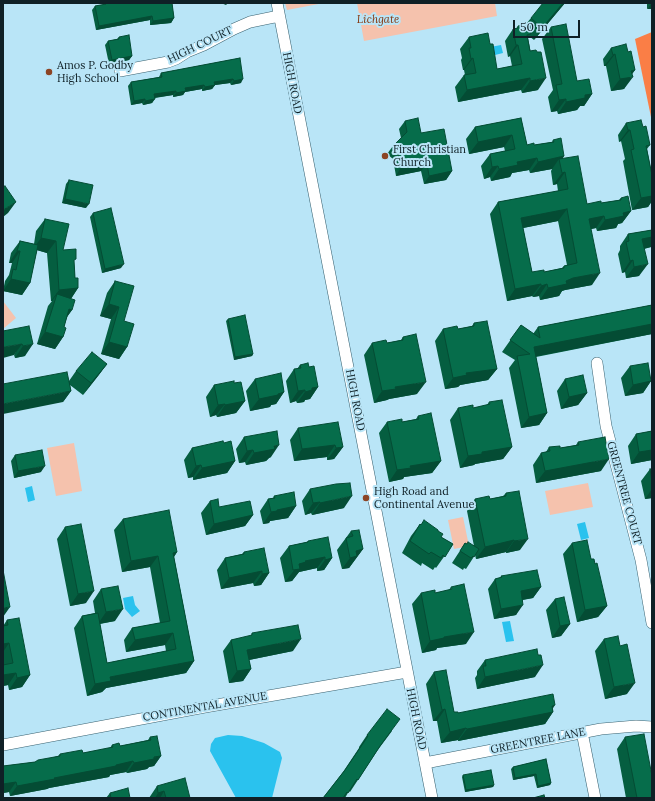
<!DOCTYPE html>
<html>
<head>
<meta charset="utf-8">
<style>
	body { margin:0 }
	#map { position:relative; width:655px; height:801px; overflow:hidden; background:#b9e5f7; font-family:Lora,serif }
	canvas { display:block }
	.frame { position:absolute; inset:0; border:4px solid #0f2026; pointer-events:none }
	.scale { position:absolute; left:513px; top:20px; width:67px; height:18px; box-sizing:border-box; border:2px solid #0f2026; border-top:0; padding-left:5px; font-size:12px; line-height:14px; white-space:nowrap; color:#0f2026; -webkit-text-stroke:3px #b9e5f7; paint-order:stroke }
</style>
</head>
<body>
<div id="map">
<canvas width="655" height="801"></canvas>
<div class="frame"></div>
<div class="scale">50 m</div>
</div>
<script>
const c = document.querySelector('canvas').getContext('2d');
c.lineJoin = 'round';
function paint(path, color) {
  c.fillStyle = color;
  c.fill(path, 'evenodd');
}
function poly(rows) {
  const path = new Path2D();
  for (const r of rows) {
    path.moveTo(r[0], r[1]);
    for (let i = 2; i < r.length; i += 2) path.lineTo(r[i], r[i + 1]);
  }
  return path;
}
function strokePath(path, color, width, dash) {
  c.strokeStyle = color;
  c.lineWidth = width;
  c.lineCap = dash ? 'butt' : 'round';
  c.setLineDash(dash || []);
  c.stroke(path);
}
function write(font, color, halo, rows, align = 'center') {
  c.font = font + ' Lora,serif';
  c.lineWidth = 4;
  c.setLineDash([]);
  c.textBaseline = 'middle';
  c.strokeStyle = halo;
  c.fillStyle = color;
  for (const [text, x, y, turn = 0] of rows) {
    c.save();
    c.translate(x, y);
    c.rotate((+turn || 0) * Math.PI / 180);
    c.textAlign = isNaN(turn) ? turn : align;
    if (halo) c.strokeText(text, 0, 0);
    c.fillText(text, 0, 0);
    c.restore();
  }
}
const green = poly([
	[285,3,324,3,287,10],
	[357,3,495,3,497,16,364,41],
	[3,301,16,318,3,329],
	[74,443,82,491,56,496,47,448],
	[588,483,593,507,550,515,545,491],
	[463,517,469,546,454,549,448,520]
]);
const forest = poly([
	[652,32,652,122,635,39]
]);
const water = poly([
	[501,45,503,53,495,55,485,48],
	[32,486,35,500,28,502,25,488],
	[585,522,589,538,581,540,577,524],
	[133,596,135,605,140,611,132,617,125,609,123,598],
	[510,621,514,641,506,642,502,622],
	[228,735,242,736,264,743,280,752,282,758,272,798,236,798,210,751,211,744,215,738]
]);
const minor = poly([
	[277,3,432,798],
	[120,71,168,62,176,59,187,52,204,45,234,29,250,22,279,16],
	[597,363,606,426,641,560,652,623],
	[582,732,595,798],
	[3,745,205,707,407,672],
	[425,763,601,729,636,726,652,727]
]);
const wall = poly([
	[105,3,172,3,174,18,171,23,150,25,150,20,96,30,92,10,95,6,104,5],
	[565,3,534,40,529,36,528,38,538,90,522,93,521,90,458,102,455,87,464,75,465,75,464,70,463,70,461,60,462,58,460,49,469,37,490,44,497,69,512,66,510,56,508,57,505,41,513,29,516,29,518,26,526,24,531,18],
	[647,3,652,3,647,9],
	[551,27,577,81,592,94,584,106,580,106,577,110,558,114,557,111,551,112,548,97,553,90,542,39],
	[119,37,132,56,129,60,109,64,105,45,108,41,117,39],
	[611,48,628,52,635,70,632,74,624,89,611,91,606,66,604,66,603,59],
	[240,58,241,83,231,85,230,83,215,85,212,89,202,91,202,89,185,92,183,95,173,97,173,95,155,98,152,103,143,105,142,103,131,105,128,86,131,82,159,77,161,73],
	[521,118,527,145,534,145,552,142,553,140,564,156,562,159,587,204,601,203,619,200,621,198,631,211,622,223,618,224,616,228,597,231,596,228,591,229,592,285,565,290,562,291,559,296,540,300,539,296,533,297,532,296,507,301,490,214,498,202,558,191,557,184,553,185,551,171,552,169,530,173,529,170,512,173,510,177,491,181,490,177,484,179,481,166,490,154,505,151,504,147,469,154,466,139,475,127],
	[558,221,567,265,564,266,562,268,544,272,532,272,523,228],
	[405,121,421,133,452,171,446,180,424,184,421,171,396,176,393,159,387,154,393,146,401,138,399,129],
	[626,123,643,127,650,145,647,149,652,175,652,201,648,207,632,210,623,161,625,159,621,141,619,142,618,135],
	[69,180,86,208,62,203,66,184],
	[93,213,121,268,102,273,90,217],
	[45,219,63,250,74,263,75,278,78,288,71,299,72,310,67,317,64,327,63,337,55,349,37,344,48,306,52,301,51,301,47,253,37,250,30,283,22,295,3,291,5,281,9,275,12,263,9,263,11,253,20,241,34,244,36,231],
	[652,230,652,254,651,247,644,249,639,276,626,278,625,272,622,273,618,254,620,250,620,246,628,234],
	[115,281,127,347,119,359,101,354,111,319,100,316,107,293],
	[652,305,652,334,536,357,547,413,539,425,521,428,509,368,515,360,502,352,521,325,533,334,538,327],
	[228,319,253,354,252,356,234,360,226,321],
	[474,323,497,369,488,380,460,385,458,387,445,389,435,341,443,329,458,329,472,326],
	[29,326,25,356,15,358,14,355],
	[403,337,417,394,389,399,387,400,374,403,364,355,372,343,387,343,401,340],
	[107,364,98,376,83,395,70,385,71,391,63,402,69,381,76,371],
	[300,365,309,367,318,387,310,399,305,400,304,402,297,403,296,401,290,403,286,381,294,369,297,369],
	[630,366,651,381,643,393,625,396,621,378],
	[255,379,284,392,276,404,271,405,270,407,250,411,246,391],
	[565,379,587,393,578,405,561,409,557,391],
	[234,383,245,401,236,413,217,417,216,415,210,417,206,397,214,385],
	[489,402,512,447,503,459,475,464,474,465,460,468,450,420,458,408,473,408,487,405],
	[418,416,441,461,432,473,404,477,403,479,389,482,379,433,387,422,402,422,416,419],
	[298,428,343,447,334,459,327,460,327,457,294,461,290,440],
	[652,431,652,460,631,464,628,446,636,434],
	[244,437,271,457,269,458,266,461,246,465,245,462,239,463,236,449],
	[578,442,601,471,536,483,533,465,541,453,546,452,549,447,560,448,576,445],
	[224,443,235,461,227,473,193,480,193,477,188,478,184,460,192,448],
	[15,455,41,472,14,478,11,461],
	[650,469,652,469,652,498,645,499,641,481],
	[310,489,344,508,312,515,311,513,305,515,302,501],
	[506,493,520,550,506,553,506,552,476,559,475,555,466,569,464,568,463,570,452,563,465,543,467,544,474,546,467,511,475,499,490,499,503,496],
	[274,496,296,506,288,518,270,521,269,523,263,524,260,511,268,499,273,498],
	[210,501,219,507,253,515,245,526,206,535,201,513],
	[123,519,177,552,174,557,194,661,186,673,106,688,102,692,87,696,74,628,82,616,95,613,93,601,101,589,115,621,100,624,107,663,166,651,165,645,126,652,124,640,132,628,160,623,150,567,122,572,114,530],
	[420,524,438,531,441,537,453,544,436,568,435,567,433,570,422,563,421,566,402,553,411,536],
	[65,527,86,603,70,606,57,539],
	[351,531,363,549,349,568,342,569,337,550],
	[308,541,332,558,324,570,317,571,317,568,299,572,292,581,285,582,280,558,289,546,307,542],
	[572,543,591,559,595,564,607,606,598,617,577,622,563,554],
	[244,552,269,573,261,585,254,586,253,583,221,589,217,570,225,558,242,554],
	[501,576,541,587,533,598,523,600,516,615,494,619,488,589,495,579,500,578],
	[451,587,466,644,437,648,436,650,422,653,412,604,421,593,435,593,449,590],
	[555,599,570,624,561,636,552,638,546,610],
	[7,620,30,675,22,687,9,690,8,685,3,686,3,626],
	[252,633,293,651,249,660,251,669,243,681,229,683,223,651,231,640,251,636],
	[604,639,627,694,605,699,595,651],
	[485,660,535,677,477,689,475,678,477,675,477,671],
	[434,672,454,712,458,713,553,709,553,712,545,724,458,741,458,740,441,743,437,721,433,721,426,684],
	[392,731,377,751,350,792,349,791,345,798,323,798,343,772,359,748,359,747,367,735],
	[150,737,161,756,154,766,149,767,147,769,127,773,126,772,110,775,109,777,49,788,47,789,10,796,9,792,3,793,3,766,35,762,58,756,60,754,83,753,110,748,112,745,120,746,148,740],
	[625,737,652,798,626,798,617,749],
	[546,759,551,783,550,785,537,788,534,776,513,780,511,769,513,767],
	[463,775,494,785,493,787,465,792,462,777],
	[157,786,190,798,149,798],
	[110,793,130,798,106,798]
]);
const shadedWall = poly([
	[221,3,228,3,226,5],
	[563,3,565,3,534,40,542,28],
	[651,3,652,3,652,9,647,9],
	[152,16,150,20,96,30,99,26],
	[174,18,171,23,150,25,153,21],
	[516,45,518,45,510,56,508,57],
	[615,54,606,66,604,66,613,55],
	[132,56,129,60,109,64,112,60],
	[473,58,464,70,463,70,471,59],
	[635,70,629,78,633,77,624,89,611,91,620,79,631,71],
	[530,78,521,90,458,102,467,90],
	[546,78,538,90,522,93,530,81],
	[233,79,230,83,215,85,212,89,202,91,205,87,214,82],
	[243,79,241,83,231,85,234,81],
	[204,85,202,89,185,92,183,95,173,97,176,93,185,88],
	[176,91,173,95,152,98,154,94],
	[592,94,584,106,580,106,577,110,558,114,566,102,585,95],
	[145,99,142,103,131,105,134,101],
	[155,99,152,103,143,105,145,101],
	[566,99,557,111,551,112,559,100],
	[628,130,630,130,621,141,619,142],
	[512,135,504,147,469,154,478,142],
	[564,156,560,163,559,159,552,169,530,173,538,162],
	[537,158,529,170,512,173,510,177,491,181,499,169,517,162],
	[427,163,421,171,396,176,401,167],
	[498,166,490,177,484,179,492,167],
	[452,171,446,180,424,184,429,176],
	[565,172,557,184,553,185,562,173],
	[652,196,652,201,648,207,632,210,641,198],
	[65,199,89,204,86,208,62,203],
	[16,202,8,213,3,217,3,210],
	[567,209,558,221,513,230,521,218],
	[631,211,622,223,618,224,616,228,597,231,605,220,623,213],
	[604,216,596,228,581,231,589,219],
	[652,237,652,245,651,247,634,251,642,239],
	[41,238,56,241,47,253,33,249],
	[17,251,20,251,12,263,9,263],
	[633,260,625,272,622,273,630,261],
	[124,264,121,268,102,273,105,269],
	[648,264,639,276,626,278,634,267],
	[600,273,592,285,565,290,562,291,559,296,540,300,548,288,573,278],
	[11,279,30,283,22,295,3,291],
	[541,284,532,296,507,301,515,289],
	[547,284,539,296,533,297,541,286],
	[78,288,70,300,57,294,52,301,51,301,59,290],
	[109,304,119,307,111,319,100,316],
	[69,309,72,310,64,321],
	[652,324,652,334,527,358,534,347],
	[45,332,63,337,55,349,37,344],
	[109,342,127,347,119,359,101,354],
	[22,344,14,355,3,358,3,348,4,347],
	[33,344,25,356,15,358,23,346],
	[253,354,252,356,234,360,235,357],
	[107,364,98,376,83,395,91,383],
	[497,369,488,380,460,385,458,387,445,389,453,378,466,373],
	[651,381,643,393,625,396,633,385],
	[426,382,417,394,389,399,387,400,374,403,382,391,395,387],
	[318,387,310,399,305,400,304,402,297,403,305,392,312,388],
	[305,390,296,401,290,403,298,391],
	[71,391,63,402,3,414,3,404],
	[284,392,276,404,271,405,270,407,250,411,259,399],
	[587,393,578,405,561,409,569,397],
	[245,401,236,413,217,417,225,405],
	[225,404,216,415,210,417,218,405],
	[547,413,539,425,521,428,529,417],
	[279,445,271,457,269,458,266,461,246,465,254,453,274,446],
	[335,445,327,457,294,461,302,449],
	[343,447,334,459,327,460,336,448],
	[512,447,503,459,475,464,474,465,460,468,468,456,482,452],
	[253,450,245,462,239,463,247,451],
	[652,450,652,460,631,464,639,452],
	[609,459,601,471,536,483,545,471],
	[235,461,227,473,193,480,202,468],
	[441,461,432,473,404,477,403,479,389,482,397,470,410,466],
	[201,465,193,477,188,478,196,466],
	[45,466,41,472,14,478,18,471],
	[652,489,652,498,645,499],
	[352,496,344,508,312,515,320,503],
	[320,502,311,513,305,515,313,503],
	[296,506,288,518,270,521,269,523,263,524,271,512,277,510],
	[253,515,245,526,206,535,214,524],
	[528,539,520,550,506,553,514,541],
	[514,540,506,552,476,559,485,547],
	[363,549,349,568,342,569,350,558,356,551],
	[177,552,169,564,173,553],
	[158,556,150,567,122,572,131,561],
	[325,557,317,568,299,572,292,581,285,582,299,564,305,561],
	[332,558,324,570,317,571,325,560],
	[262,571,253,583,221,589,229,578],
	[269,573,261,585,254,586,262,574],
	[541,587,533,598,514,601,521,591],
	[94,591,86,603,70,606,78,594],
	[523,605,516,615,494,619,501,609],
	[607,606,598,617,577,622,585,610],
	[10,607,3,617,3,608],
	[123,609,115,621,98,624,106,612],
	[570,624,561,636,552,638,560,626],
	[474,632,466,644,437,648,436,650,422,653,430,641,444,637],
	[173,633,165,645,126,652,135,640],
	[301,639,293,651,239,662,247,650],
	[9,643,3,652,3,644],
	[194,661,186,673,106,688,102,692,87,696,95,684,110,677],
	[543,665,535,677,477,689,485,677],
	[251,669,243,681,229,683,237,671],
	[16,673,8,685,3,686,3,675],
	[30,675,22,687,9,690,17,678],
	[635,683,627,694,605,699,614,687],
	[555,705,550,713,553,712,545,724,458,741,467,729],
	[445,709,437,721,433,721,442,710],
	[466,728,458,740,441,743,450,732],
	[161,756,154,766,149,767,147,769,127,773,134,763],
	[133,761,126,772,110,775,109,777,49,788,47,789,10,796,17,786,54,778],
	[536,774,534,776,513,780,515,778],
	[16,782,9,792,3,793,3,784],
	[551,783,550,785,537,788,538,786],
	[494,785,493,787,465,792,466,790],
	[164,791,160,798,155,798,158,793]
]);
const building = poly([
	[106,3,172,3,174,18,153,21,152,16,99,26,95,6,106,4,106,3],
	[543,3,563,3,542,28,531,18,543,3],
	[529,24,531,34,527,35,530,51,536,50,537,52,541,52,546,78,530,81,530,78,467,90,464,75,476,73,473,58,471,59,469,48,471,48,469,37,488,33,490,44,493,44,497,69,522,64,518,45,516,45,513,29,518,28,518,26,529,24],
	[566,24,577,81,589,79,592,94,585,95,585,98,566,102,566,99,559,100,556,85,562,84,551,27,566,24],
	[129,35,132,56,112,60,108,41,119,39,119,37,129,35],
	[626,44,628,52,631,51,635,70,631,71,633,77,620,79,615,54,613,55,611,48,626,44],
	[240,58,243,79,234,81,233,79,214,82,215,85,205,87,204,85,185,88,186,91,176,93,176,91,154,94,155,99,145,101,145,99,134,101,131,82,162,77,161,73,240,58],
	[418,118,421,133,444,129,452,171,429,176,427,163,401,167,398,151,393,146,407,132,405,121,418,118],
	[521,118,527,145,534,143,534,145,554,142,553,140,561,138,564,156,538,162,537,158,517,162,518,165,499,169,498,166,492,167,490,154,515,149,512,135,478,142,475,127,521,118],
	[641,120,643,127,646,126,650,145,646,146,652,175,652,196,641,198,631,150,634,149,630,130,628,130,626,123,641,120],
	[578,156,587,204,601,201,601,203,621,200,621,198,628,196,631,211,623,213,624,216,605,220,604,216,589,219,600,273,573,278,566,281,567,284,548,288,547,284,541,286,541,284,515,289,498,202,568,189,565,172,562,173,559,159,578,156],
	[567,209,577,263,564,266,564,268,544,272,544,270,532,272,521,218,567,209],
	[69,180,93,185,89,204,65,199,69,180],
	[5,186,16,202,3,210,3,187,5,186],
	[111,208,124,264,105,269,93,213,111,208],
	[45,219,69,224,63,250,76,249,76,259,74,260,75,278,78,278,78,288,59,290,56,241,41,238,45,219],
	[652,230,652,237,642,239,648,264,634,267,633,260,630,261,626,242,629,241,628,234,652,230],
	[20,241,38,245,30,283,11,279,13,269,16,270,20,251,17,251,20,241],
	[115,281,134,286,124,321,134,324,127,347,109,342,119,307,109,304,115,281],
	[57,294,75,300,72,310,69,309,64,327,66,328,63,337,45,332,57,294],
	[652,305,652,324,534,347,547,413,529,417,517,356,530,354,510,340,521,325,540,338,538,327,652,305],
	[245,315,253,354,235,357,228,319,245,315],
	[487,321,497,369,466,373,467,375,453,378,443,329,457,326,458,329,474,326,474,323,487,321],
	[29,326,33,344,23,346,22,344,4,347,4,350,3,350,3,331,29,326],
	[416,334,426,382,395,387,396,389,382,391,372,343,386,340,387,343,403,340,403,337,416,334],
	[92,352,107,364,91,383,76,371,92,352],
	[308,363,309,367,314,366,318,387,312,388,312,390,305,392,305,390,298,391,294,369,301,368,300,365,308,363],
	[648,363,651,381,633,385,630,366,648,363],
	[67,372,71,391,3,404,3,384,67,372],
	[281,373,284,392,278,394,278,395,259,399,255,379,281,373],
	[583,375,587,393,569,397,565,379,583,375],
	[234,381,234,383,241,382,245,401,225,405,225,404,218,405,214,385,234,381],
	[502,400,512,447,482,452,482,454,468,456,458,408,473,405,473,408,490,404,489,402,502,400],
	[431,413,441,461,410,466,411,468,397,470,387,422,402,419,402,422,419,419,418,416,431,413],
	[338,422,343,447,336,448,335,445,302,449,298,428,338,422],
	[277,431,279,445,274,446,275,449,254,453,253,450,247,451,244,437,277,431],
	[652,431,652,450,639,452,636,434,652,431],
	[605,437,609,459,545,471,541,453,550,451,549,447,560,446,560,448,579,445,578,442,605,437],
	[223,441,224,443,231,441,235,461,202,468,201,465,196,466,192,448,223,441],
	[42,450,45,466,18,471,15,455,42,450],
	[650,469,652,469,652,481,650,469],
	[350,483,352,496,320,503,320,502,313,503,310,489,336,484,350,483],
	[519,491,528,539,514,541,514,540,485,547,475,499,489,496,490,499,506,496,506,493,519,491],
	[294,492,296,506,277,510,277,511,271,512,268,499,275,498,274,496,294,492],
	[218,499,219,507,250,501,253,515,214,524,210,501,218,499],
	[169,510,177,552,173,553,194,661,110,677,111,681,95,684,82,616,98,613,107,663,176,649,173,633,135,640,132,628,170,621,158,556,131,561,123,519,169,510],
	[424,520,438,530,438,531,443,534,441,537,453,544,445,557,443,555,441,558,431,552,429,554,410,541,420,524,421,525,424,520],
	[81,524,94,591,78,594,65,527,81,524],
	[359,530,363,549,356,551,357,556,350,558,346,538,353,536,351,531,359,530],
	[328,537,332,558,325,560,325,557,305,561,306,562,299,564,300,569,293,570,289,546,308,542,308,541,328,537],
	[587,540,591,559,594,559,595,564,597,563,607,606,585,610,572,543,587,540],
	[468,542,479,549,474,557,473,556,471,558,460,551,465,543,467,544,468,542],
	[264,548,269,573,262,574,262,571,229,578,225,558,244,554,244,552,264,548],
	[3,570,10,607,3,608,3,570],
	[537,570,541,587,521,591,523,605,501,609,495,579,502,577,501,576,537,570],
	[464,584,474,632,444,637,444,638,430,641,421,593,435,590,435,593,452,589,451,587,464,584],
	[118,586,123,609,106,612,101,589,118,586],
	[564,597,570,624,560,626,555,599,564,597],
	[19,618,30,675,17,678,16,673,3,675,3,665,13,663,9,643,3,644,3,626,8,625,7,620,19,618],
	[298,625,301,639,247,650,251,669,237,671,231,640,252,635,252,633,298,625],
	[618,636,620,646,627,644,635,683,614,687,604,639,618,636],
	[537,649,538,655,541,655,543,665,485,677,483,666,486,666,485,660,537,649],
	[446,670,454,712,458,712,458,713,553,694,555,705,552,706,553,712,467,729,466,728,450,732,445,709,442,710,434,672,446,670],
	[387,709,400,719,380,746,358,780,357,779,348,793,347,792,343,798,323,798,345,770,368,736,367,735,387,709],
	[644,734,652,776,652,798,637,798,625,737,644,734],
	[157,736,161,756,154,757,154,759,134,763,133,761,116,765,116,766,54,778,55,779,17,786,16,782,3,784,3,766,35,762,38,760,60,756,60,754,82,750,83,753,113,747,112,745,119,743,120,746,151,740,150,737,157,736],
	[546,759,551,783,538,786,536,774,515,778,513,767,546,759],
	[491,770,494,785,466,790,463,775,491,770],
	[185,778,190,798,166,798,164,791,158,793,157,786,185,778],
	[128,788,130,798,111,798,110,793,128,788],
	[544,795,545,798,533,798,544,795]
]);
const markers = [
	[49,72,4,"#8c4424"],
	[385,156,4,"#8c4424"],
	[366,498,4,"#8c4424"]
];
const parkNames = [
	["Lichgate",378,20]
];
const streetNames = [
	["HIGH COURT",200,45,-26],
	["HIGH ROAD",292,83,79],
	["HIGH ROAD",355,400,79],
	["GREENTREE COURT",624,493,75],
	["CONTINENTAL AVENUE",205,707,-10],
	["HIGH ROAD",416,719,78],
	["GREENTREE LANE",538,741,-11]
];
const poiNames = [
	["Amos P. Godby",57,66],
	["High School",57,79],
	["First Christian",393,150],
	["Church",393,163],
	["High Road and",374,492],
	["Continental Avenue",374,505]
];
paint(green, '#f5c2ad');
paint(forest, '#fa7e46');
paint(water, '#2ac2ee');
strokePath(minor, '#396271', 12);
strokePath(minor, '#fff', 11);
paint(wall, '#055e40');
paint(shadedWall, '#044c34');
paint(building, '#066d4b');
strokePath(building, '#044c34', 1);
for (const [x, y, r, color] of markers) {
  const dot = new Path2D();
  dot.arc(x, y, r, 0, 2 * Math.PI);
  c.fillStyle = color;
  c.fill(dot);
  strokePath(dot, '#b9e5f7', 1.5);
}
write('italic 11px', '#83350d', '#b9e5f7', parkNames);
write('11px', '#0f2026', '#b9e5f7', streetNames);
write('11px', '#0f2026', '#b9e5f7', poiNames, 'left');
</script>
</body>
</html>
